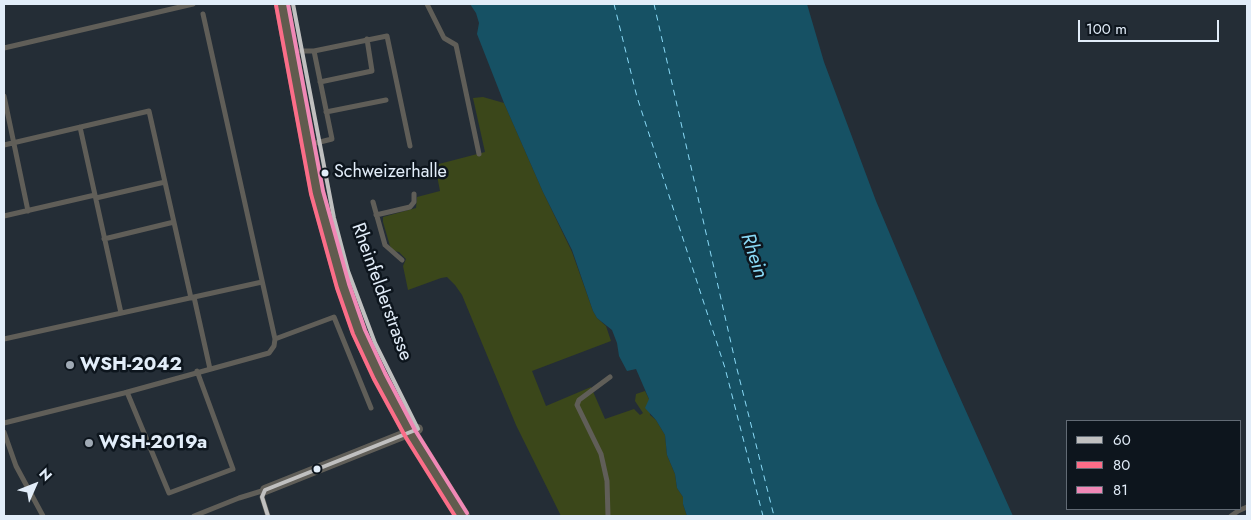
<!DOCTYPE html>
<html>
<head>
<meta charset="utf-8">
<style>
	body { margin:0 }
	#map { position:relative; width:1251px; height:520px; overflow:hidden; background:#242d36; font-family:Jost,sans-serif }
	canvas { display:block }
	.frame { position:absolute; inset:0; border:5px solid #e2edf9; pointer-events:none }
	.legend { position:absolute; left:1066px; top:420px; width:175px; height:90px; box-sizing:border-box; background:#0d151d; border:1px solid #626b75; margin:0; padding:6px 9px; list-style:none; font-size:15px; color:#e2edf9 }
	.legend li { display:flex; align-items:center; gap:10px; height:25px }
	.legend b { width:25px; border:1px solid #626b75 }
	.north { position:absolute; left:10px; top:460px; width:50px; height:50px; -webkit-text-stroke:4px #0d151d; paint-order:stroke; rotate:46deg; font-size:14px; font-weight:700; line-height:20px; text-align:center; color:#e2edf9 }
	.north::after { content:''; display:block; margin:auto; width:18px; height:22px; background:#e2edf9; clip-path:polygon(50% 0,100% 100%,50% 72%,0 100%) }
	.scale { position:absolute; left:1078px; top:20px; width:141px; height:22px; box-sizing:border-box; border:2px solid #e2edf9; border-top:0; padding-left:6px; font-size:15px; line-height:18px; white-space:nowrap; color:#e2edf9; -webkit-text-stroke:4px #0d151d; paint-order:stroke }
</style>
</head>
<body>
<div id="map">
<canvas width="1251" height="520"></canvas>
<div class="frame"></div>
<ul class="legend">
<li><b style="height:6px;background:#c0c0c0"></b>60</li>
<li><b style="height:6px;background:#fb6d88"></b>80</li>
<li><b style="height:6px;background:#f088b6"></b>81</li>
</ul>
<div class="north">N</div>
<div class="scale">100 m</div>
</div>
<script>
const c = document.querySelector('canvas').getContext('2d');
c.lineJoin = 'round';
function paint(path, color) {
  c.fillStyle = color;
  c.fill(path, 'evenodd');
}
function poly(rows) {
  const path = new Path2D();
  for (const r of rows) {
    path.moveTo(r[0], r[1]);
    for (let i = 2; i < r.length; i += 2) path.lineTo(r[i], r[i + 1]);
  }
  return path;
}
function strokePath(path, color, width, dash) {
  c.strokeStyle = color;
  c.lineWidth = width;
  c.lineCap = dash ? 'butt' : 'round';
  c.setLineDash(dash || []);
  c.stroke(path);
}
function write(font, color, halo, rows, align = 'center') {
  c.font = font + ' Jost,sans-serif';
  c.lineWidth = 5;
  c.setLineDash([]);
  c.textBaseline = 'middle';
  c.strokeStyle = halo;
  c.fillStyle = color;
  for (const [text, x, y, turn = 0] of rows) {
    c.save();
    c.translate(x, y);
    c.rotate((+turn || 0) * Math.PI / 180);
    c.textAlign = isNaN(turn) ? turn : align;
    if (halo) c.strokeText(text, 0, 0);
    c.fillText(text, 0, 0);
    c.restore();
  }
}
const green = poly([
	[483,97,504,103,543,192,572,252,593,311,597,318,606,326,611,341,532,371,546,406,591,387,605,419,634,409,640,415,643,413,635,401,636,394,645,391,649,399,650,415,656,420,665,435,667,455,675,474,677,488,683,497,683,504,687,516,561,516,516,425,462,295,455,285,447,277,441,278,408,290,403,266,406,259,399,252,394,251,390,246,383,222,383,217,416,208,417,197,440,191,435,165,485,152,473,98]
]);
const water = poly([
	[470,4,807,4,824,62,876,201,943,360,1013,516,687,516,683,504,683,497,677,488,675,474,667,455,665,435,656,420,645,408,649,399,636,369,627,371,619,356,617,343,612,330,597,318,593,311,572,250,543,192,504,103,477,34,479,23,476,13]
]);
const ferry = poly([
	[614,4,637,97,725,368,763,516],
	[654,4,736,365,774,516]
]);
const service = poly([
	[427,4,444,38,456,45,479,154],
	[4,48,193,4],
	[301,51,314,51,387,36,410,146],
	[320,82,372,71,367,39],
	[4,96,28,211],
	[326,112,386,100],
	[80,127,121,313],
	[312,144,332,139,314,51],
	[4,145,149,111,191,298],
	[96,198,165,182],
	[373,202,385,245,402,260],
	[376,215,410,207,414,202,414,194],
	[4,216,95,195],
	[104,239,174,222],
	[194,297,210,369],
	[4,339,262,282],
	[275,339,334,317,371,408],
	[127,392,169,493,233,469,197,371],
	[4,423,124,393,269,353,274,346,275,339,203,14],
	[4,432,16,466,43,516],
	[265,490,262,497,268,516],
	[194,516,239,498,265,490],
	[608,516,607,481,601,454,577,405,579,400,610,377],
	[1231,516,1238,511,1247,507]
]);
const minor = poly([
	[265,490,418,429]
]);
const primary = poly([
	[282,4,317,192,343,286,359,332,379,376,410,433,462,516]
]);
const bus1 = poly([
	[268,516,262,497,265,490,418,429,375,343,348,271,334,218,293,4]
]);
const bus2 = poly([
	[276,5,311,194,337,288,353,334,374,379,405,436,455,516]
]);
const bus3 = poly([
	[288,4,323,191,349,284,365,330,385,373,415,430,467,513]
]);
const markers = [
	[325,173,4.5,"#e2edf9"],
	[70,365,5,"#a0aab5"],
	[89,443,5,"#a0aab5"],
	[317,469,4.5,"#e2edf9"]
];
const busNames = [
	["Schweizerhalle",334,173]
];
const streetNames = [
	["Rheinfelderstrasse",381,292,70]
];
const poiNames = [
	["WSH-2042",80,365],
	["WSH-2019a",99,443]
];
const waterNames = [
	["Rhein",753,256,71]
];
paint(green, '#3b471a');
paint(water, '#165164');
strokePath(ferry, '#8adaf7', 1, [6, 5]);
strokePath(service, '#605e58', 5);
strokePath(minor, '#605e58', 10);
strokePath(primary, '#605b4e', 16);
strokePath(bus1, '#c0c0c0', 4);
strokePath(bus2, '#fb6d88', 4);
strokePath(bus3, '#f088b6', 4);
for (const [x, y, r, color] of markers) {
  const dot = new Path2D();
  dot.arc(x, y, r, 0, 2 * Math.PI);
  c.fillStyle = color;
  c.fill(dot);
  strokePath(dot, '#0d151d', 2);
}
write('18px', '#e2edf9', '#0d151d', busNames, 'left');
write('19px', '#e2edf9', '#0d151d', streetNames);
write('bold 19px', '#e2edf9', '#0d151d', poiNames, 'left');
write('italic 20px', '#8adaf7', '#0d151d', waterNames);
</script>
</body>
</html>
